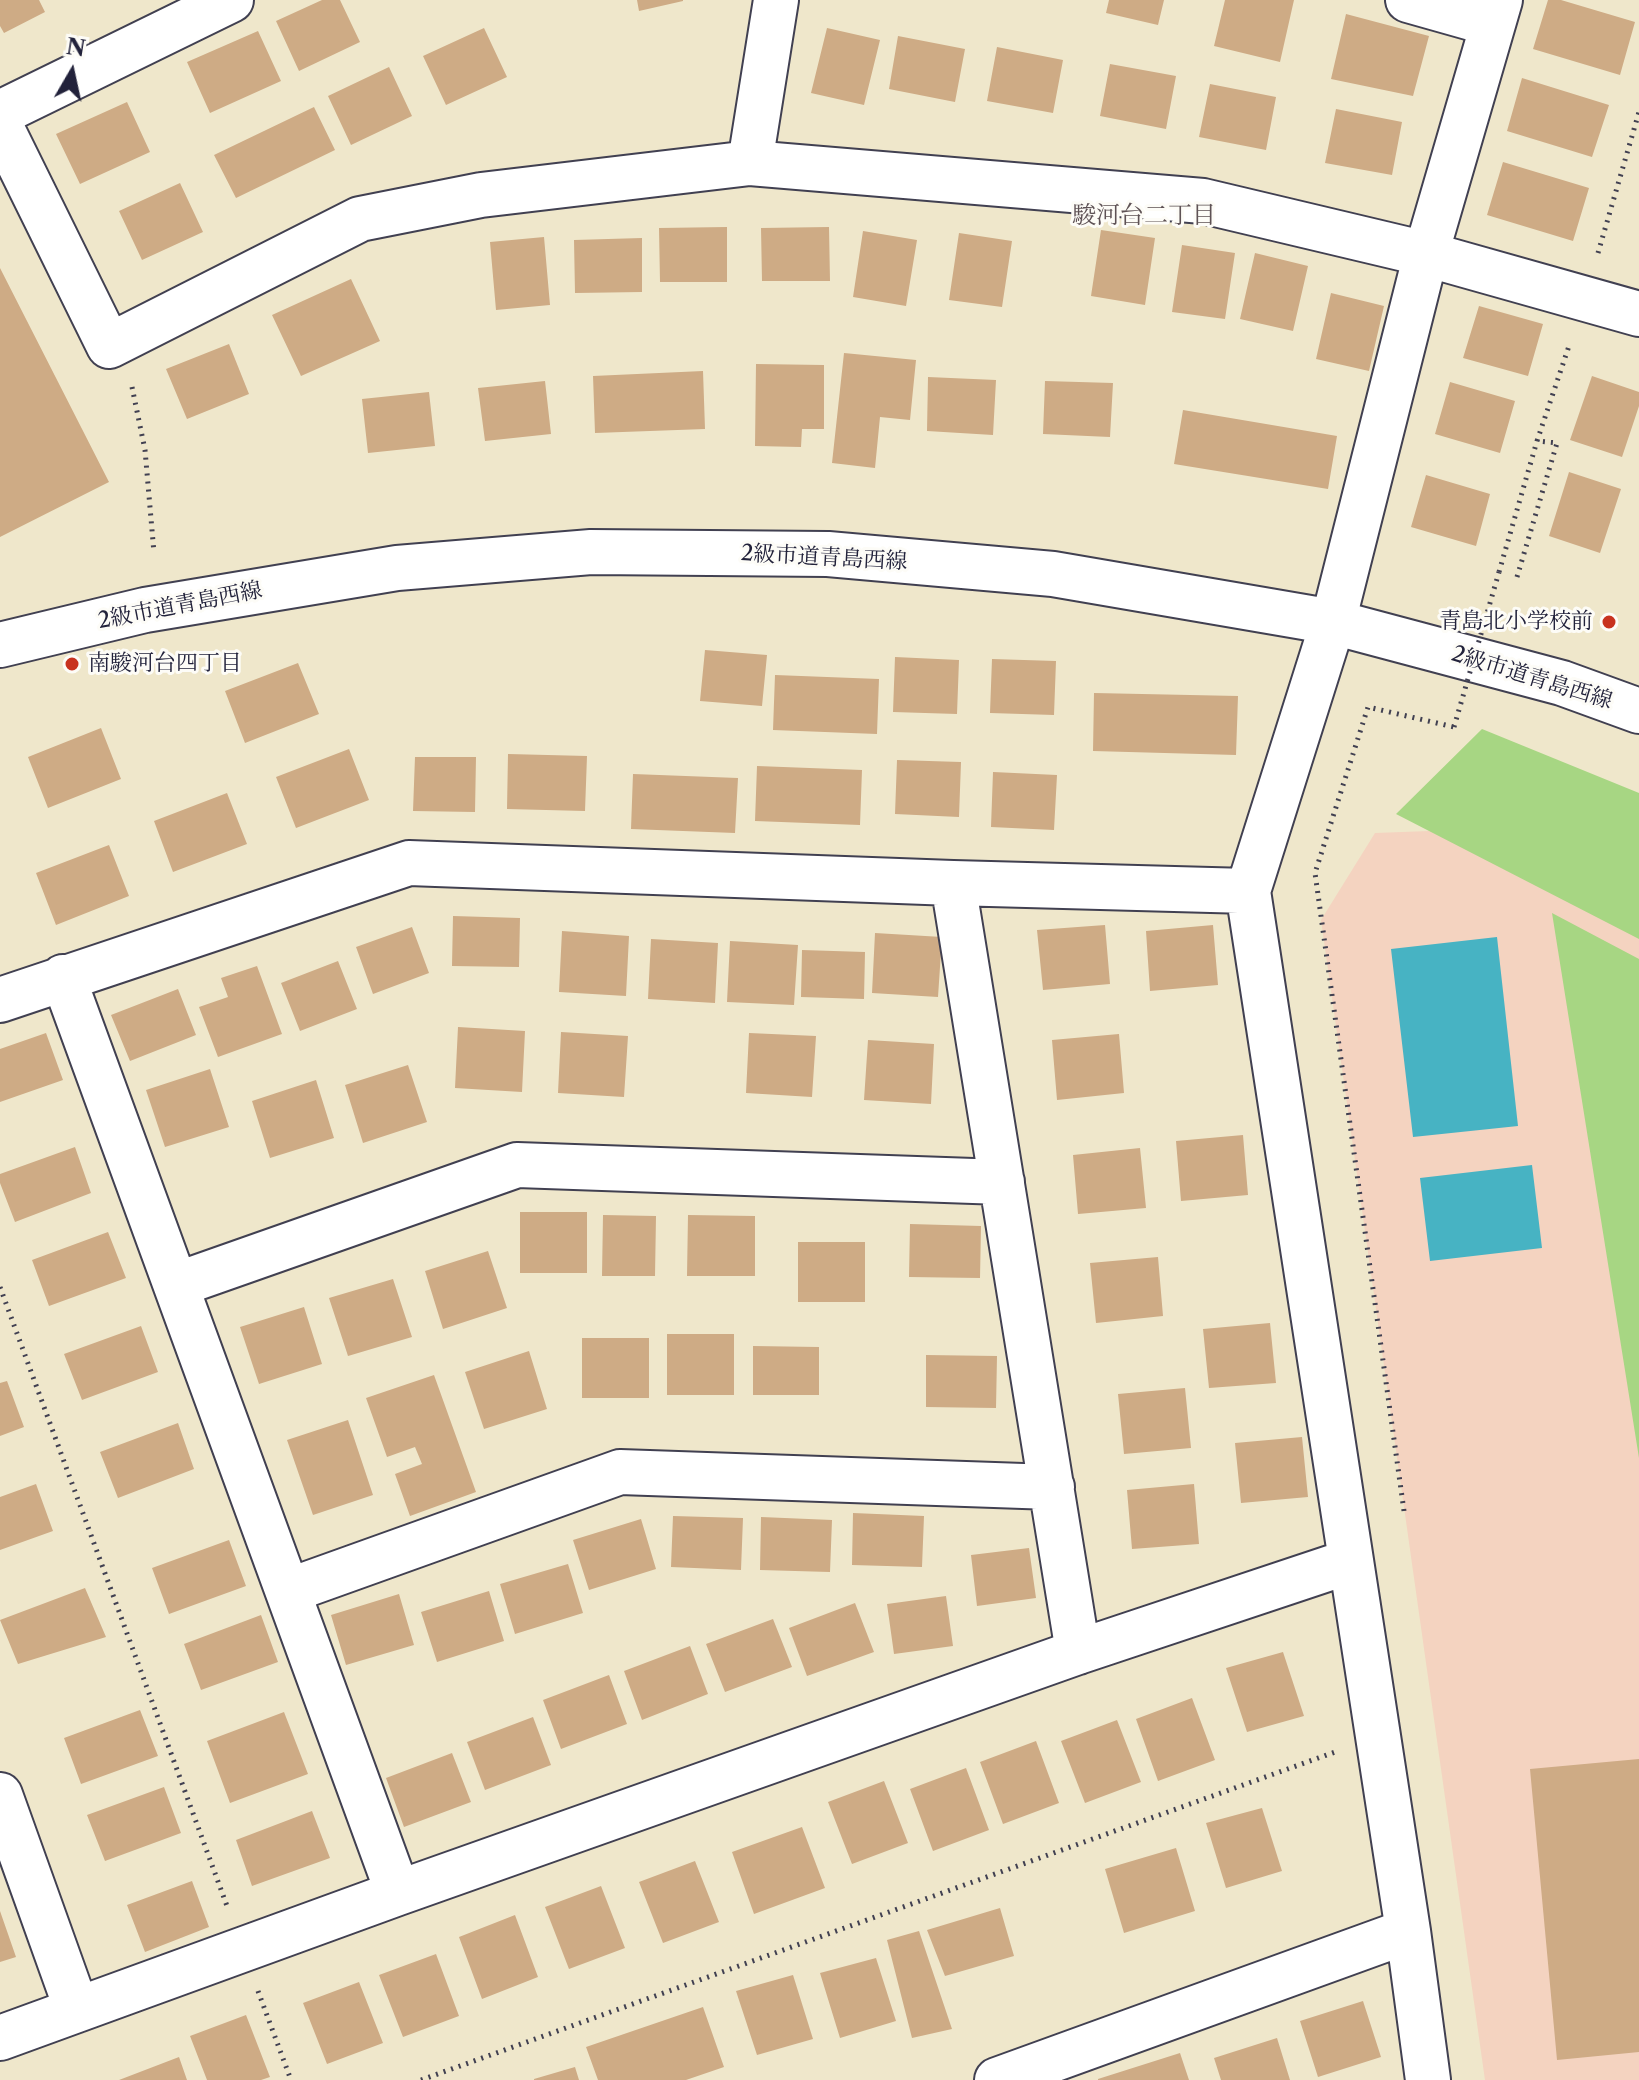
<!DOCTYPE html>
<html>
<head>
<meta charset="utf-8">
<style>
	body { margin:0 }
	#map { position:relative; width:1639px; height:2080px; overflow:hidden; background:#efe7cb; font-family:"Libre Caslon Text",serif }
	canvas { display:block }
	.north { position:absolute; left:32px; top:32px; width:80px; height:80px; -webkit-text-stroke:6px #fdfcf7; paint-order:stroke; rotate:9deg; font-size:22px; font-weight:700; line-height:32px; text-align:center; color:#22223b }
	.north::after { content:''; display:block; margin:auto; width:28px; height:36px; background:#22223b; clip-path:polygon(50% 0,100% 100%,50% 72%,0 100%) }
</style>
</head>
<body>
<div id="map">
<canvas width="1639" height="2080"></canvas>
<div class="north">N</div>
</div>
<script>
const c = document.querySelector('canvas').getContext('2d');
c.lineJoin = 'round';
function paint(path, color) {
  c.fillStyle = color;
  c.fill(path, 'evenodd');
}
function poly(rows) {
  const path = new Path2D();
  for (const r of rows) {
    path.moveTo(r[0], r[1]);
    for (let i = 2; i < r.length; i += 2) path.lineTo(r[i], r[i + 1]);
  }
  return path;
}
function strokePath(path, color, width, dash) {
  c.strokeStyle = color;
  c.lineWidth = width;
  c.lineCap = dash ? 'butt' : 'round';
  c.setLineDash(dash || []);
  c.stroke(path);
}
function write(font, color, halo, rows, align = 'center') {
  c.font = font + ' "Libre Caslon Text","Noto Serif JP",serif';
  c.lineWidth = 6;
  c.setLineDash([]);
  c.textBaseline = 'middle';
  c.strokeStyle = halo;
  c.fillStyle = color;
  for (const [text, x, y, turn = 0] of rows) {
    c.save();
    c.translate(x, y);
    c.rotate((+turn || 0) * Math.PI / 180);
    c.textAlign = isNaN(turn) ? turn : align;
    if (halo) c.strokeText(text, 0, 0);
    c.fillText(text, 0, 0);
    c.restore();
  }
}
const built = poly([
	[1483,829,1639,921,1639,2080,1485,2080,1321,920,1375,833]
]);
const green = poly([
	[1482,729,1639,793,1639,939,1396,814],
	[1552,913,1639,959,1639,1458]
]);
const water = poly([
	[1497,937,1518,1126,1413,1137,1391,949],
	[1532,1165,1542,1248,1430,1261,1420,1178]
]);
const building = poly([
	[0,0,39,0,45,12,4,33,0,26],
	[322,0,340,0,360,42,299,71,276,21],
	[637,0,683,0,683,1,639,11],
	[1109,0,1164,0,1158,25,1106,13],
	[1225,0,1294,0,1280,62,1214,46],
	[1548,0,1561,0,1635,22,1620,75,1533,49],
	[1346,14,1429,36,1413,96,1331,79],
	[484,28,507,77,446,105,423,56],
	[827,28,880,40,864,105,811,93],
	[258,31,281,81,210,113,187,62],
	[898,36,965,49,955,102,889,89],
	[997,47,1063,60,1053,113,987,101],
	[1110,64,1176,76,1166,129,1100,116],
	[389,67,412,116,351,145,328,96],
	[1522,78,1609,105,1592,157,1507,131],
	[1210,84,1276,97,1266,150,1199,137],
	[127,102,150,152,80,184,56,134],
	[314,107,335,150,236,198,214,155],
	[1336,109,1402,122,1392,175,1325,163],
	[1503,162,1589,188,1573,241,1487,215],
	[180,183,203,232,142,260,119,211],
	[727,227,727,282,660,282,659,228],
	[829,227,830,281,762,281,761,228],
	[1101,230,1155,238,1145,305,1091,296],
	[863,231,917,240,906,306,853,297],
	[959,233,1012,241,1002,307,949,300],
	[544,237,550,305,496,310,490,242],
	[642,238,642,292,575,293,574,240],
	[1182,245,1235,253,1225,319,1172,312],
	[1255,253,1308,266,1293,331,1240,319],
	[0,268,109,482,0,537],
	[351,279,380,341,301,376,272,315],
	[1331,293,1384,306,1369,371,1316,359],
	[1479,306,1543,324,1528,376,1463,358],
	[229,344,249,394,187,419,166,369],
	[844,353,916,360,910,420,880,417,875,468,832,463],
	[756,364,824,365,824,429,802,429,801,447,755,446],
	[703,371,705,429,595,433,593,376],
	[1592,376,1639,392,1639,406,1622,457,1570,440],
	[928,377,996,380,993,435,927,431],
	[545,381,551,434,485,441,478,388],
	[1045,381,1113,383,1110,437,1043,434],
	[1450,382,1515,401,1500,453,1435,434],
	[429,392,435,446,368,453,362,399],
	[1183,410,1337,436,1328,489,1174,464],
	[1569,472,1621,489,1600,553,1549,536],
	[1426,475,1490,494,1476,546,1411,527],
	[705,650,767,655,762,706,700,701],
	[895,657,959,660,957,714,893,712],
	[992,659,1056,661,1054,715,990,713],
	[298,663,319,714,245,743,225,691],
	[775,675,879,679,877,734,773,730],
	[1094,693,1238,696,1236,755,1093,751],
	[101,728,121,779,48,808,28,757],
	[349,749,369,800,296,828,276,777],
	[508,754,587,756,585,811,507,809],
	[415,757,476,757,475,812,413,811],
	[897,760,961,762,959,817,895,814],
	[757,766,862,770,860,825,755,821],
	[993,772,1057,775,1054,830,991,827],
	[633,774,738,778,735,833,631,829],
	[227,793,247,844,173,872,154,821],
	[109,845,129,896,56,925,36,873],
	[453,916,520,918,519,967,452,966],
	[1105,925,1110,984,1043,990,1037,930],
	[1213,925,1218,985,1150,991,1146,931],
	[412,927,429,973,373,994,356,947],
	[562,931,629,936,626,996,559,992],
	[875,933,942,937,938,997,872,993],
	[651,939,718,943,715,1003,648,999],
	[730,941,798,945,794,1005,727,1002],
	[802,950,865,952,864,999,801,997],
	[338,961,357,1009,300,1031,281,983],
	[257,966,282,1034,218,1057,199,1007,228,997,221,978],
	[178,989,196,1035,130,1061,111,1015],
	[458,1027,525,1031,522,1092,455,1088],
	[561,1032,628,1036,624,1097,558,1093],
	[46,1033,63,1080,0,1102,0,1049],
	[749,1033,816,1036,812,1097,746,1093],
	[1119,1034,1124,1093,1057,1100,1052,1040],
	[868,1040,934,1044,931,1104,864,1100],
	[408,1065,427,1122,363,1143,345,1085],
	[210,1069,229,1127,165,1147,146,1090],
	[316,1080,334,1138,270,1158,252,1101],
	[1243,1135,1248,1195,1181,1201,1176,1141],
	[75,1147,91,1193,15,1222,0,1183,0,1174],
	[1140,1148,1146,1208,1078,1214,1073,1155],
	[520,1212,587,1212,587,1273,520,1273],
	[603,1215,656,1216,655,1276,602,1276],
	[688,1215,755,1216,755,1276,687,1276],
	[910,1224,981,1226,980,1278,909,1277],
	[108,1232,126,1278,49,1306,32,1260],
	[798,1242,865,1242,865,1302,798,1302],
	[488,1251,507,1308,443,1329,425,1271],
	[1158,1257,1163,1316,1096,1323,1090,1263],
	[393,1279,412,1337,348,1356,329,1298],
	[304,1307,322,1364,259,1384,240,1327],
	[1270,1323,1276,1383,1209,1388,1203,1329],
	[141,1326,158,1372,82,1400,64,1354],
	[667,1334,734,1334,734,1395,667,1395],
	[582,1338,649,1338,649,1398,582,1398],
	[753,1346,819,1347,819,1395,753,1395],
	[529,1351,547,1409,484,1429,465,1372],
	[926,1355,997,1356,996,1408,926,1407],
	[434,1375,476,1492,410,1516,395,1474,422,1464,415,1447,387,1457,366,1398],
	[7,1381,24,1427,0,1436,0,1383],
	[1185,1388,1191,1448,1124,1454,1118,1394],
	[348,1420,373,1495,313,1515,287,1440],
	[178,1423,194,1469,118,1498,100,1452],
	[1302,1437,1308,1497,1241,1503,1235,1443],
	[36,1484,53,1531,0,1550,0,1497],
	[1194,1484,1199,1544,1132,1549,1127,1490],
	[853,1513,924,1516,922,1567,852,1565],
	[673,1516,743,1518,741,1570,671,1567],
	[761,1517,832,1520,830,1572,760,1570],
	[641,1519,656,1569,589,1590,573,1540],
	[229,1540,246,1586,169,1614,152,1568],
	[1029,1548,1036,1598,977,1606,971,1555],
	[568,1564,583,1613,515,1634,500,1584],
	[85,1588,106,1637,18,1664,0,1620],
	[489,1591,504,1641,437,1662,421,1612],
	[399,1594,414,1645,346,1665,331,1615],
	[946,1596,953,1646,894,1654,887,1604],
	[855,1603,874,1652,807,1676,789,1628],
	[261,1615,278,1662,201,1690,184,1644],
	[773,1619,792,1667,725,1692,706,1644],
	[690,1646,708,1694,642,1720,624,1671],
	[1283,1652,1304,1716,1247,1732,1226,1668],
	[609,1675,627,1724,561,1749,543,1700],
	[1192,1698,1215,1760,1158,1781,1136,1719],
	[140,1710,158,1756,81,1784,64,1738],
	[284,1712,308,1774,230,1803,207,1741],
	[533,1717,551,1765,485,1790,467,1742],
	[1117,1720,1141,1782,1085,1803,1061,1741],
	[1036,1741,1059,1803,1003,1824,980,1762],
	[452,1753,471,1802,404,1827,386,1778],
	[1639,1759,1639,2052,1557,2060,1530,1769],
	[966,1768,989,1830,933,1851,910,1789],
	[884,1781,908,1843,852,1864,828,1802],
	[164,1787,181,1833,105,1861,87,1815],
	[1262,1808,1282,1871,1226,1888,1206,1823],
	[312,1811,330,1858,252,1886,236,1840],
	[802,1827,825,1888,754,1914,732,1852],
	[1176,1848,1195,1911,1124,1933,1105,1869],
	[695,1861,719,1922,663,1943,639,1882],
	[192,1881,209,1927,145,1952,127,1905],
	[601,1886,625,1948,569,1969,545,1907],
	[1000,1908,1014,1956,945,1976,927,1930],
	[0,1911,16,1957,0,1962],
	[515,1915,538,1977,482,1999,459,1937],
	[919,1931,952,2029,912,2038,887,1940],
	[436,1954,459,2016,403,2037,379,1975],
	[876,1958,896,2021,840,2038,820,1973],
	[793,1975,813,2039,757,2055,736,1991],
	[359,1982,383,2043,327,2064,303,2003],
	[1363,2001,1381,2057,1318,2077,1300,2021],
	[703,2007,724,2067,686,2080,598,2080,586,2047],
	[246,2015,270,2077,261,2080,207,2080,190,2036],
	[1277,2038,1290,2080,1221,2080,1214,2058],
	[1180,2053,1189,2080,1098,2080,1098,2079],
	[179,2057,187,2080,119,2080],
	[575,2067,579,2080,534,2080,534,2079]
]);
const path = poly([
	[1598,253,1639,112],
	[132,387,145,450,154,553],
	[1499,572,1537,441],
	[1517,577,1557,443,1537,441,1570,343],
	[0,1287,227,1906],
	[1404,1511,1315,873,1368,707,1454,727],
	[258,1991,291,2080],
	[421,2080,1335,1752]
]);
const minor = poly([
	[1408,0,1493,24],
	[0,113,231,0],
	[0,125,109,346,360,219,481,195,750,163,1203,201,1426,254,1639,314],
	[750,163,776,0],
	[953,883,1078,1652],
	[63,977,398,1893],
	[0,1000,409,863,953,883,1248,891],
	[176,1285,517,1165,1002,1182],
	[288,1591,620,1472,1052,1487],
	[0,1795,77,2010],
	[0,2038,398,1893,1078,1652,1351,1561],
	[997,2080,1408,1931],
	[1428,2080,1408,1931,1248,891,1333,622,1426,254,1500,0]
]);
const tertiary = poly([
	[0,645,145,610,397,568,591,552,828,554,1053,574,1333,622,1562,683,1639,711]
]);
const pathBridge = poly([
	[1454,727,1499,572]
]);
const markers = [
	[1609,622,8,"#c8321e"],
	[72,664,8,"#c8321e"]
];
const streetNames = [
	["2級市道青島西線",824,558,3],
	["2級市道青島西線",180,606,-11],
	["2級市道青島西線",1532,678,17]
];
const poiNames = [
	["青島北小学校前",1593,622],
	["南駿河台四丁目",88,664,"left"]
];
const neighbourhoodNames = [
	["駿河台二丁目",1144,216]
];
paint(built, '#f4d3c0');
paint(green, '#a7d683');
paint(water, '#47b3c3');
paint(building, '#ceab85');
strokePath(minor, '#414051', 48);
strokePath(tertiary, '#414051', 48);
strokePath(path, '#414051', 5, [2, 6]);
strokePath(minor, '#fff', 44);
strokePath(tertiary, '#fff', 44);
strokePath(pathBridge, '#414051', 5, [2, 6]);
for (const [x, y, r, color] of markers) {
  const dot = new Path2D();
  dot.arc(x, y, r, 0, 2 * Math.PI);
  c.fillStyle = color;
  c.fill(dot);
  strokePath(dot, '#fdfcf7', 3);
}
write('22px', '#22223b', '#fdfcf7', streetNames);
write('22px', '#22223b', '#fdfcf7', poiNames, 'right');
write('24px', '#5e5255', '#fdfcf7', neighbourhoodNames);
</script>
</body>
</html>
